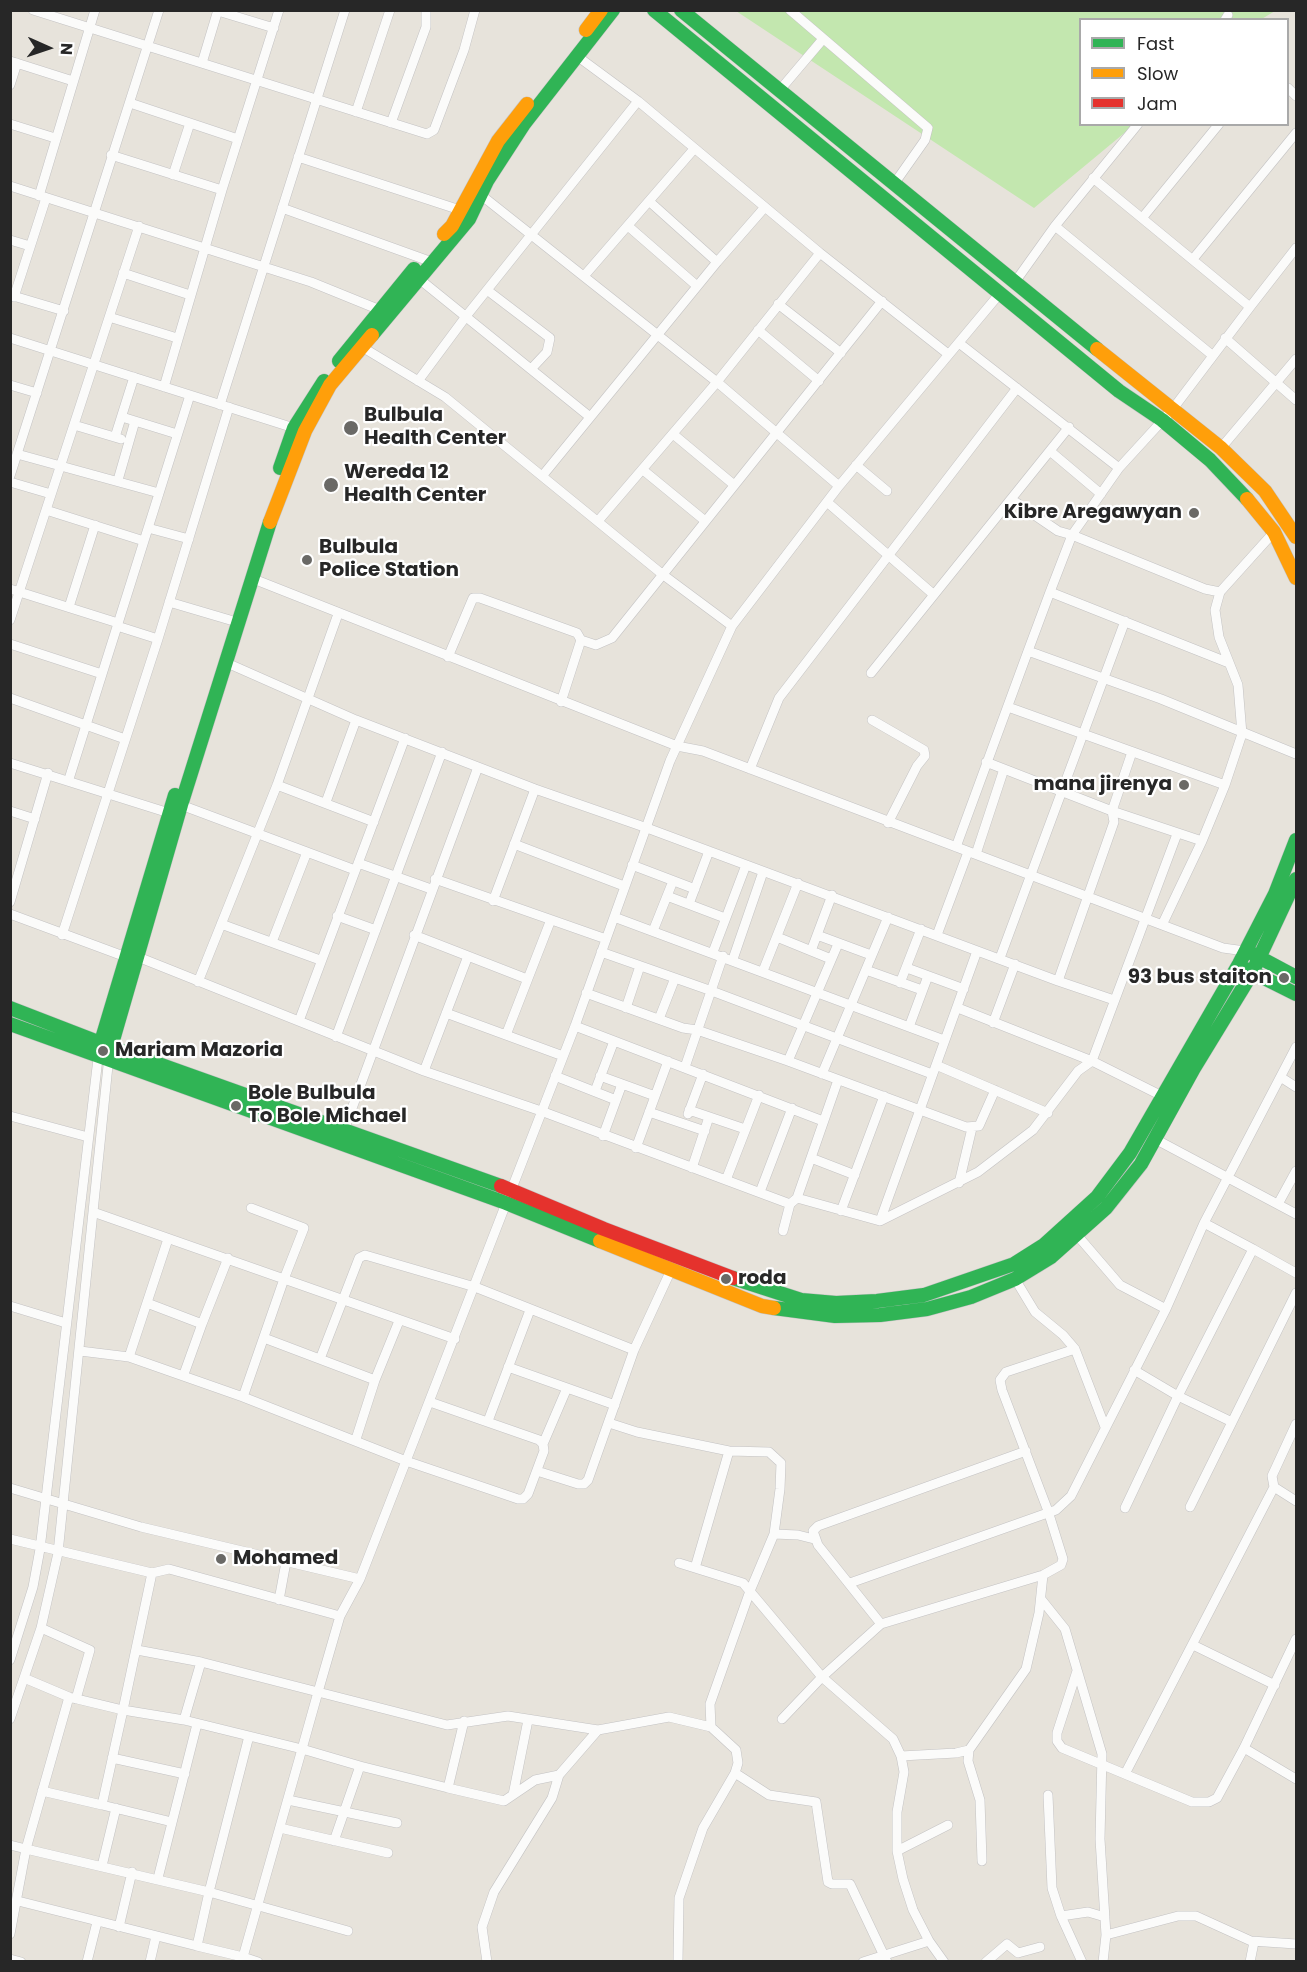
<!DOCTYPE html>
<html>
<head>
<meta charset="utf-8">
<style>
	body { margin:0 }
	#map { position:relative; width:1307px; height:1972px; overflow:hidden; background:#e7e3db; font-family:Poppins,sans-serif }
	canvas { display:block }
	.frame { position:absolute; inset:0; border:12px solid #272727; pointer-events:none }
	.legend { position:absolute; left:1079px; top:18px; width:210px; height:108px; box-sizing:border-box; background:#fff; border:2px solid #a9a9a9; margin:0; padding:8px 10px; list-style:none; font-size:18px; color:#272727 }
	.legend li { display:flex; align-items:center; gap:12px; height:30px }
	.legend b { width:30px; border:2px solid #a9a9a9 }
	.north { position:absolute; left:18px; top:18px; width:60px; height:60px; -webkit-text-stroke:4px #fff; paint-order:stroke; rotate:93deg; font-size:16px; font-weight:700; line-height:24px; text-align:center; color:#272727 }
	.north::after { content:''; display:block; margin:auto; width:21px; height:27px; background:#272727; clip-path:polygon(50% 0,100% 100%,50% 72%,0 100%) }
</style>
</head>
<body>
<div id="map">
<canvas width="1307" height="1972"></canvas>
<div class="frame"></div>
<ul class="legend">
<li><b style="height:8px;background:#30b455"></b>Fast</li>
<li><b style="height:8px;background:#ff9f0a"></b>Slow</li>
<li><b style="height:8px;background:#e5322d"></b>Jam</li>
</ul>
<div class="north">N</div>
</div>
<script>
const c = document.querySelector('canvas').getContext('2d');
c.lineJoin = 'round';
function paint(path, color) {
  c.fillStyle = color;
  c.fill(path, 'evenodd');
}
function poly(rows) {
  const path = new Path2D();
  for (const r of rows) {
    path.moveTo(r[0], r[1]);
    for (let i = 2; i < r.length; i += 2) path.lineTo(r[i], r[i + 1]);
  }
  return path;
}
function strokePath(path, color, width, dash) {
  c.strokeStyle = color;
  c.lineWidth = width;
  c.lineCap = dash ? 'butt' : 'round';
  c.setLineDash(dash || []);
  c.stroke(path);
}
function write(font, color, halo, rows, align = 'center') {
  c.font = font + ' Poppins,sans-serif';
  c.lineWidth = 4.5;
  c.setLineDash([]);
  c.textBaseline = 'middle';
  c.strokeStyle = halo;
  c.fillStyle = color;
  for (const [text, x, y, turn = 0] of rows) {
    c.save();
    c.translate(x, y);
    c.rotate((+turn || 0) * Math.PI / 180);
    c.textAlign = isNaN(turn) ? turn : align;
    if (halo) c.strokeText(text, 0, 0);
    c.fillText(text, 0, 0);
    c.restore();
  }
}
const green = poly([
	[736,11,1275,11,1260,20,1080,20,1080,124,1134,125,1034,208]
]);
const street = poly([
	[33,10,427,134,434,130,464,50,475,10],
	[790,10,928,128,925,140,894,184],
	[218,11,274,28],
	[1225,20,1228,15],
	[577,56,638,101,820,253,948,354],
	[10,61,73,81],
	[202,63,218,10],
	[10,85,17,63],
	[1288,88,1296,96],
	[779,91,823,39],
	[130,103,238,139],
	[356,112,390,10],
	[391,123,426,27,426,10],
	[10,124,55,138],
	[111,155,222,190],
	[298,157,460,210],
	[173,175,190,123],
	[10,186,311,282,380,310],
	[481,195,717,382,839,486],
	[39,196,95,10],
	[650,202,717,262],
	[282,208,432,262],
	[1143,217,1219,124],
	[628,226,697,286],
	[1055,226,1212,355],
	[10,240,30,246],
	[1193,259,1296,133],
	[123,273,190,295],
	[584,276,694,149],
	[418,278,590,417],
	[1015,282,1055,226,1138,124],
	[487,290,550,338,547,352,532,368],
	[10,295,64,311],
	[14,297,46,198],
	[778,304,841,353],
	[1250,307,1296,248],
	[109,317,177,338],
	[758,330,819,381],
	[10,338,294,428],
	[1225,338,1296,400],
	[959,343,1119,468],
	[362,347,445,397,662,574,732,626],
	[418,381,467,315,638,101],
	[10,385,37,393],
	[164,387,222,190,279,10],
	[220,405,345,10],
	[122,417,177,434],
	[74,425,121,439],
	[673,434,733,484],
	[115,437,134,377],
	[1221,448,1296,359],
	[1050,451,1101,494],
	[17,454,159,493],
	[856,465,887,491],
	[643,470,704,520],
	[543,475,717,262,765,207],
	[10,476,159,10],
	[118,480,135,421],
	[10,482,51,494],
	[1011,499,1058,531,1072,535,1119,468,1172,410,1250,307,1093,178],
	[827,502,933,594],
	[46,510,144,541],
	[598,521,717,382,820,253],
	[148,528,189,539],
	[251,578,677,746,703,751,1223,948,1245,951],
	[10,589,118,623],
	[1050,592,1072,535,1205,589,1220,592],
	[169,602,230,620],
	[69,607,95,525],
	[10,620,139,226],
	[117,626,158,639],
	[10,644,102,674],
	[448,657,473,598,480,598,577,633,581,640,596,645,612,638,882,301],
	[227,663,356,720,535,789,647,828,1058,981],
	[1229,663,1050,592,1028,651,1161,699,1296,754],
	[871,673,1069,427],
	[10,698,125,739],
	[561,702,581,640],
	[1008,707,1225,785,1242,734,1238,685,1219,637,1215,610,1220,592,1274,532],
	[872,720,924,750,925,756,917,766,888,823],
	[986,762,1112,811,1202,841],
	[10,763,169,813],
	[750,769,779,698,1017,388],
	[69,779,190,395],
	[277,785,374,822],
	[326,802,356,720],
	[181,805,355,870],
	[10,811,35,819],
	[514,844,624,886],
	[956,847,1028,651],
	[976,854,1004,769],
	[358,863,431,889],
	[632,865,695,889],
	[435,879,606,939],
	[667,896,725,918],
	[493,901,535,789],
	[10,902,48,773],
	[689,904,709,851],
	[10,914,126,957],
	[337,916,376,930],
	[614,917,944,1040],
	[221,924,320,960],
	[1162,925,1202,841,1225,785],
	[653,931,673,881],
	[62,935,158,639,229,407],
	[414,935,527,979],
	[817,935,871,955],
	[937,935,968,852],
	[777,937,831,959],
	[272,942,307,852],
	[811,951,832,895],
	[601,952,709,990,932,1074],
	[713,952,746,865],
	[138,957,424,1071,541,1111,790,1204],
	[1000,958,1125,621],
	[733,959,763,872],
	[907,968,964,989],
	[866,970,922,990],
	[763,971,798,883],
	[198,982,277,785,338,614],
	[900,983,921,929],
	[586,993,683,1028,697,1030,788,1061,966,1127,979,1126,995,1090],
	[1114,1000,1058,981,1114,822,1112,811,1132,752],
	[626,1008,640,966],
	[958,1008,1092,1061,1162,1096],
	[446,1013,563,1056],
	[659,1019,675,978],
	[299,1021,405,738],
	[993,1023,1015,964],
	[575,1026,823,1121],
	[909,1027,928,976],
	[506,1035,550,922],
	[336,1037,442,752],
	[788,1061,838,944],
	[936,1065,1048,1113],
	[685,1067,723,956],
	[424,1071,468,956],
	[822,1074,888,917],
	[555,1076,616,1100],
	[600,1076,655,1096],
	[1282,1078,1296,1087],
	[595,1091,614,1041],
	[689,1110,745,1129],
	[649,1112,705,1131],
	[688,1114,703,1074],
	[10,1116,88,1137],
	[344,1130,478,767],
	[603,1136,622,1084],
	[1155,1139,1296,1214],
	[636,1148,668,1061],
	[811,1158,855,1175],
	[692,1168,709,1117],
	[726,1180,759,1095],
	[959,1183,972,1128],
	[760,1192,792,1108],
	[797,1198,880,1221,978,1172,1033,1130,1078,1071,1092,1061,1177,834],
	[1278,1204,1296,1171],
	[251,1208,304,1228,284,1279,455,1339],
	[841,1211,884,1096],
	[93,1212,284,1279,243,1397,406,1461,360,1579,340,1616,318,1692,201,1662,137,1650],
	[880,1221,977,951],
	[1204,1223,1253,1249],
	[783,1231,790,1204,797,1198,838,1080],
	[1077,1235,1120,1285,1166,1309],
	[1015,1279,1035,1312,1063,1335,1075,1349,1105,1427],
	[147,1303,202,1324,184,1374],
	[10,1306,66,1323],
	[202,1324,228,1258],
	[264,1338,375,1380,356,1439],
	[80,1351,129,1357,243,1397],
	[129,1357,168,1239],
	[320,1359,359,1258,365,1255,475,1287,634,1350],
	[508,1367,615,1405],
	[1134,1370,1178,1396,1253,1249,1296,1273],
	[375,1380,399,1321],
	[430,1402,539,1440,543,1444,544,1451,528,1494,523,1499,518,1499,406,1461,575,1026,670,761,732,626,839,486,1001,292],
	[488,1421,530,1310],
	[609,1423,637,1432,729,1451,769,1452,781,1463,780,1489,774,1534,750,1591,710,1704,711,1727],
	[1296,1424,1272,1476,1274,1487,1296,1501],
	[543,1444,567,1388],
	[537,1471,578,1484,584,1484,588,1480,634,1350,671,1270],
	[10,1488,141,1527,360,1579],
	[1190,1507,1296,1293],
	[1125,1508,1178,1396,1232,1422],
	[774,1534,798,1535,814,1539],
	[10,1539,152,1573,169,1569,340,1616],
	[679,1563,743,1583,822,1677,893,1739,901,1756,904,1772,897,1812,897,1851,903,1879,913,1910,929,1941,944,1962],
	[695,1568,729,1451],
	[850,1583,1056,1510,1071,1496,1166,1309,1204,1223,1296,1047],
	[1041,1599,1065,1629,1102,1754,1100,1839,1106,1935,1103,1962],
	[279,1600,286,1562],
	[881,1624,818,1545,813,1531,818,1526,1026,1451],
	[41,1628,90,1650,76,1699],
	[1193,1645,1275,1685],
	[10,1660,33,1587,40,1549,99,1050],
	[1077,1671,1057,1733,1057,1741,1062,1748,1192,1802,1209,1802,1217,1798,1244,1748,1296,1639],
	[24,1678,69,1697],
	[10,1719,41,1628,58,1553,109,1056],
	[782,1719,822,1677,881,1624,1043,1575,1061,1565,1063,1559,1048,1511,1002,1390,1000,1380,1006,1372,1075,1349],
	[184,1720,302,1749,318,1692,447,1725,508,1716,598,1730,669,1717,711,1727,736,1750,738,1763,735,1773,703,1828,679,1898,678,1962],
	[249,1736,209,1892,348,1931],
	[1244,1748,1296,1779],
	[901,1756,956,1753,969,1750],
	[112,1758,185,1774],
	[360,1766,448,1788,464,1721],
	[735,1773,769,1795,816,1802,828,1882,832,1884,850,1884,887,1962],
	[1125,1774,1274,1487],
	[448,1788,504,1801,535,1780,559,1775],
	[42,1791,102,1805,123,1710,184,1720,201,1662],
	[513,1795,528,1720],
	[1048,1795,1052,1888,1061,1916,1082,1962],
	[288,1800,397,1823],
	[102,1805,172,1822],
	[280,1828,388,1853],
	[10,1845,26,1849,69,1697,123,1710,152,1573],
	[897,1851,948,1825],
	[982,1861,980,1800,968,1761,969,1750,1026,1669,1039,1613,1043,1575],
	[102,1866,116,1808],
	[158,1878,197,1724],
	[18,1901,197,1946],
	[1061,1916,1088,1912,1105,1917],
	[119,1927,132,1872],
	[10,1934,26,1849,209,1892,197,1946,243,1957,302,1749,360,1766,334,1841],
	[1106,1935,1178,1916,1196,1916,1251,1941,1296,1944],
	[243,1957,258,1962],
	[10,1959,21,1962],
	[87,1962,97,1922],
	[150,1962,156,1936],
	[487,1962,482,1927,494,1892,552,1798,559,1775,598,1730],
	[863,1962,929,1941],
	[986,1962,1007,1944,1018,1953,1040,1947],
	[1250,1962,1254,1942]
]);
const fast = poly([
	[654,10,1119,391,1162,420,1210,460,1247,499],
	[681,10,1097,349],
	[372,335,469,219,487,181,524,124,613,10],
	[339,361,414,269],
	[280,468,294,428,324,381],
	[1253,954,1296,977],
	[1246,969,1296,994],
	[10,1008,111,1047,501,1186],
	[10,1024,506,1203,600,1241],
	[101,1042,175,795],
	[111,1047,181,805,270,522],
	[733,1278,801,1300,836,1303,877,1301,924,1295,1014,1264,1044,1245,1097,1197,1130,1153,1239,964,1275,894,1296,840],
	[774,1308,835,1316,880,1315,927,1309,971,1297,1015,1279,1051,1257,1106,1208,1141,1164,1194,1068,1252,973,1296,879]
]);
const slow = poly([
	[586,30,601,10],
	[444,234,452,226,498,141,527,104],
	[1097,349,1221,448,1265,491,1296,537],
	[1247,499,1274,532,1296,578],
	[270,522,305,431,330,385,372,335],
	[600,1241,762,1306,774,1308]
]);
const jam = poly([
	[501,1186,604,1229,733,1278]
]);
const markers = [
	[351,428,8,"#6a6966"],
	[331,485,8,"#6a6966"],
	[1194,513,6,"#6a6966"],
	[307,560,6,"#6a6966"],
	[1184,785,6,"#6a6966"],
	[1284,978,6,"#6a6966"],
	[103,1051,6,"#6a6966"],
	[236,1106,6,"#6a6966"],
	[726,1279,6,"#6a6966"],
	[221,1559,6,"#6a6966"]
];
const poiNames = [
	["Bulbula",364,416],
	["Health Center",364,439],
	["Wereda 12",344,473],
	["Health Center",344,496],
	["Kibre Aregawyan",1182,513,"right"],
	["Bulbula",319,548],
	["Police Station",319,571],
	["mana jirenya",1172,785,"right"],
	["93 bus staiton",1272,978,"right"],
	["Mariam Mazoria",115,1051],
	["Bole Bulbula",248,1094],
	["To Bole Michael",248,1117],
	["roda",738,1279],
	["Mohamed",233,1559]
];
paint(green, '#c3e7af');
strokePath(street, '#c3c2c3', 10);
strokePath(fast, '#c3c2c3', 15);
strokePath(slow, '#c3c2c3', 15);
strokePath(jam, '#c3c2c3', 15);
strokePath(street, '#fbfbfa', 9);
strokePath(fast, '#30b455', 14);
strokePath(slow, '#ff9f0a', 14);
strokePath(jam, '#e5322d', 14);
for (const [x, y, r, color] of markers) {
  const dot = new Path2D();
  dot.arc(x, y, r, 0, 2 * Math.PI);
  c.fillStyle = color;
  c.fill(dot);
  strokePath(dot, '#fff', 2);
}
write('bold 20px', '#272727', '#fff', poiNames, 'left');
</script>
</body>
</html>
